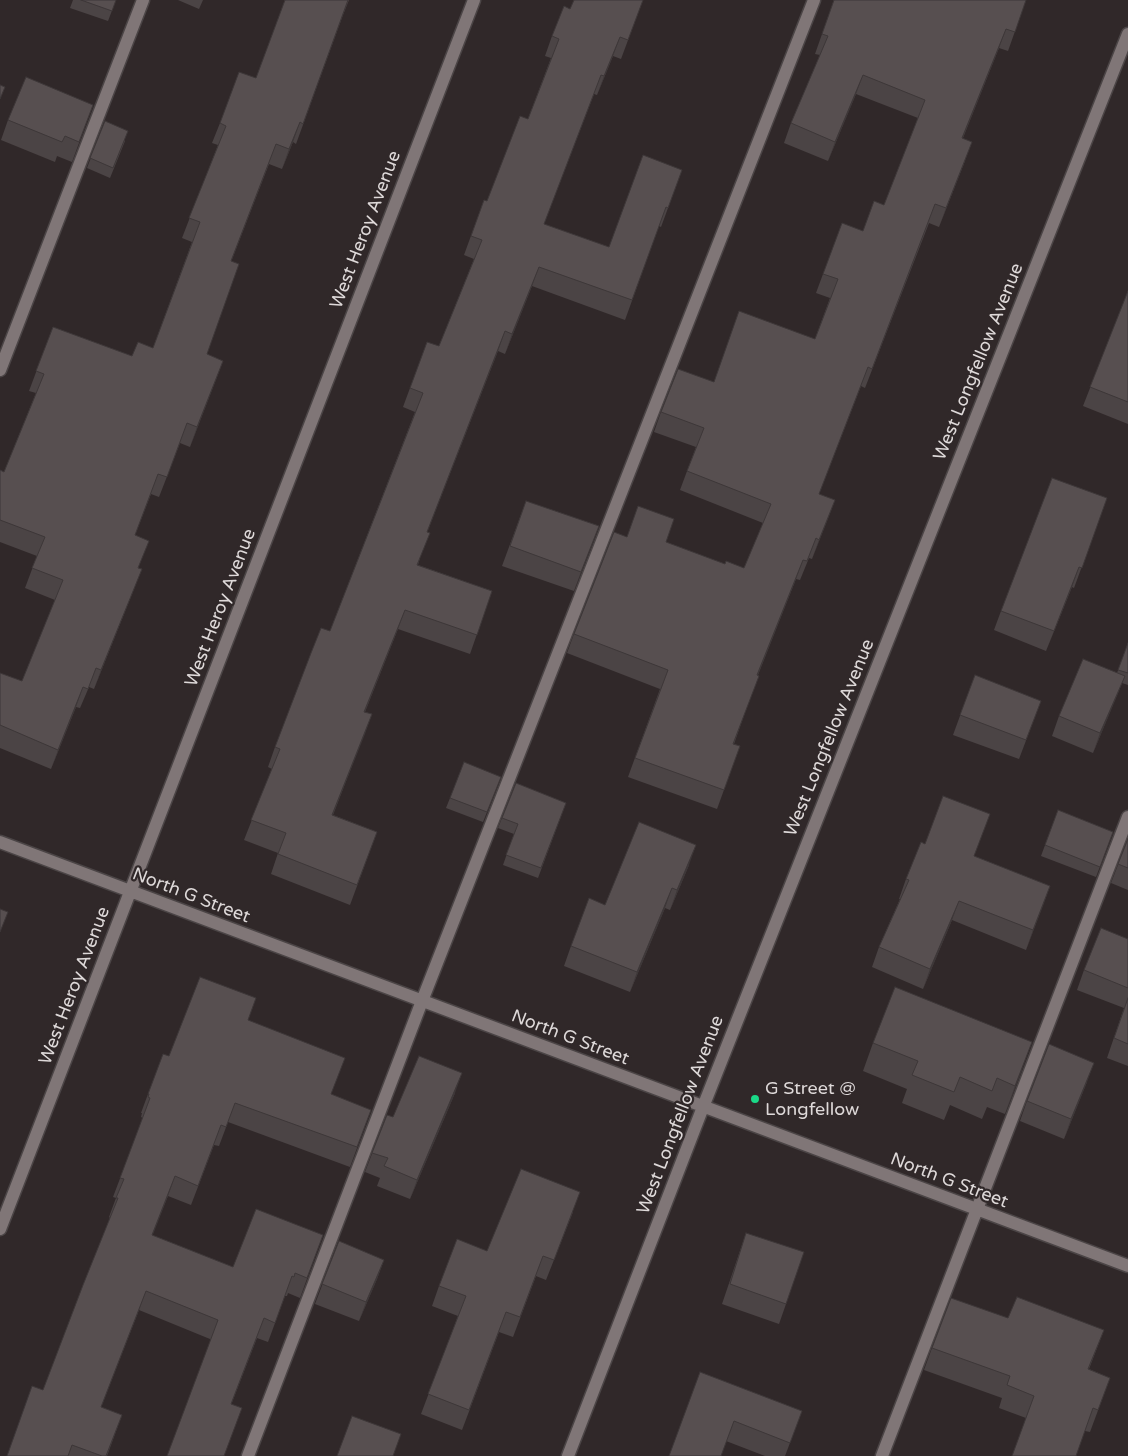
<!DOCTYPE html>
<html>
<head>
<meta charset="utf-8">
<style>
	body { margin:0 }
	canvas { display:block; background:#302829 }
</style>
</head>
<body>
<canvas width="1128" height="1456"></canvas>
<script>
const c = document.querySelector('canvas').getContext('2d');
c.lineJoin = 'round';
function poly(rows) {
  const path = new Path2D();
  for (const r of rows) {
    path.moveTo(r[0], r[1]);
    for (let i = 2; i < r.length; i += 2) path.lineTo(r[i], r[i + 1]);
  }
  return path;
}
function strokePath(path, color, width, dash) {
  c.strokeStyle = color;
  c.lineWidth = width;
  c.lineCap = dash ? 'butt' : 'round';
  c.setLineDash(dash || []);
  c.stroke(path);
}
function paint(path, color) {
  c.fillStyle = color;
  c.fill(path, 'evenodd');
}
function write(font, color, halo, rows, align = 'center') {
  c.font = font + ' "Varela Round",sans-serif';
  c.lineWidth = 4.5;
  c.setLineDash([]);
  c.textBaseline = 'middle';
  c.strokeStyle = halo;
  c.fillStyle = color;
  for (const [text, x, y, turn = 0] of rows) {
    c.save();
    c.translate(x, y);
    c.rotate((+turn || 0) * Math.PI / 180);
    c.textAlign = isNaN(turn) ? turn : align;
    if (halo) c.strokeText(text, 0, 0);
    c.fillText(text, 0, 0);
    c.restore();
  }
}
const minor = poly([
	[0,370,143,0],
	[0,842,1128,1266],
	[0,1229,474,0],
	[248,1456,422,1001,814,0],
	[568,1456,703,1107,1128,34],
	[882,1456,1128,817]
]);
const wall = poly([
	[73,0,116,0,108,21,70,8],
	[178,0,203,0,199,9],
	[285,0,349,0,343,15,296,144,293,142,282,169,269,164,231,262,207,354,223,361,190,447,180,443,159,497,151,494,135,535,139,568,134,589,94,689,89,687,80,708,76,707,51,769,0,748,0,673,22,681,55,600,25,588,37,556,0,542,0,470,4,472,36,393,29,391,53,327,132,356,153,348,192,242,182,238,218,145,212,143,220,123,256,78],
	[643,0,621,59,613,56,597,95,594,94,544,224,609,247,682,170,661,227,659,226,625,320,532,286,505,354,498,351,427,532,418,565,492,591,470,654,398,629,365,712,372,714,333,815,377,832,350,905,271,874,278,853,244,840,272,769,268,767,275,747,330,631,415,412,403,407,410,388,439,346,474,259,464,255,484,200,487,201,528,119,551,58,545,56,552,36,570,9],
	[834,0,1026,0,1008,51,999,48,963,138,965,161,939,227,929,223,865,388,861,386,819,494,835,500,812,559,809,558,800,580,796,579,758,675,734,744,740,746,717,809,628,777,660,689,567,653,574,634,627,537,666,542,725,564,744,568,763,523,680,490,696,447,654,432,661,412,714,382,815,339,830,298,816,293,823,274,863,231,884,205,918,118,856,94,828,161,784,143,791,123,820,55,815,54],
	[93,105,72,162,57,156,55,162,1,140,8,120],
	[105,121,125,141,110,178,87,168],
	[1128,291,1128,424,1083,406],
	[1107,498,1074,588,1072,587,1046,651,994,630,1001,611],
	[526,501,599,526,574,591,502,566],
	[1128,643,1128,685,1122,683,1093,753,1052,736,1059,716,1117,673],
	[975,675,1041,701,1019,759,953,735],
	[501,777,483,822,446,808,450,798],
	[516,783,566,803,538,878,503,865,514,834,498,828],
	[1058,810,1113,832,1096,877,1041,856],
	[1128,839,1128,890,1111,883],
	[925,844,974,856,1050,886,1026,950,952,920,923,989,872,967,879,947,900,899,899,899,906,879],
	[689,865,670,910,665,908,630,992,564,966,571,946,605,905],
	[1128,939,1128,1066,1107,1058,1124,1008,1077,990,1084,970],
	[248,1020,332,1095,371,1110,350,1167,228,1122,219,1146,214,1145,191,1205,168,1196,152,1235,233,1267,323,1235,300,1298,288,1293,287,1296,285,1296,268,1342,257,1338,231,1405,224,1456,210,1339,139,1310,101,1407,122,1415,107,1456,7,1456,43,1390,110,1218,109,1217,116,1198,113,1197,143,1118,141,1117,142,1113,141,1113,148,1094,169,1056],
	[873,1043,1022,1070,1005,1114,987,1107,982,1119,950,1105,944,1120,902,1103,907,1089,863,1071],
	[1087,1082,1064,1139,1020,1121,1027,1101],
	[455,1093,410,1199,377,1186,380,1178,365,1172,387,1115,393,1117],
	[573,1212,546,1280,536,1276,513,1337,499,1332,462,1430,421,1414,458,1316,432,1306,439,1286,487,1251],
	[746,1233,786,1304,779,1324,722,1304],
	[339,1241,384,1260,377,1279,359,1321,315,1304],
	[1008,1318,1104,1330,1089,1369,1110,1378,1090,1432,1085,1431,1026,1418,999,1408,1002,1398,924,1370,932,1348],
	[700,1372,802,1411,785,1456,765,1456,726,1441]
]);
const shadedWall = poly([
	[1006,29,999,48,955,157,962,138],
	[620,37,613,56,597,95,604,76],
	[863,75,856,94,828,161,835,142],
	[300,122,293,142,282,169,289,149],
	[972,142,965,161,939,227,946,208],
	[539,267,532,286,505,354,512,334],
	[505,331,498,351,420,551,427,532],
	[223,361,216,380,190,447,197,427],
	[835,500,828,519,812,559,819,540],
	[599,526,592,546,574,591,581,572],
	[803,560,796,579,750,694,757,675],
	[1079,567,1072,587,1046,651,1054,631],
	[142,569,94,689,101,670],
	[405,610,398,629,357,731,364,712],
	[1125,676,1117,696,1093,753,1100,733],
	[83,687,76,707,51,769,58,750],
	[372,714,365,734,325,834,332,815],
	[696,845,689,865,670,910,677,890],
	[1050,886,1043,906,1026,950,1033,930],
	[672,888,665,908,630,992,637,972],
	[959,901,952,920,923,989,930,969],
	[1032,1042,1022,1070,1005,1114,1015,1086],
	[1094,1063,1087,1082,1064,1139,1071,1119],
	[462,1073,455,1093,410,1199,417,1180],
	[175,1176,168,1196,145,1255,152,1235],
	[384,1260,377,1279,359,1321,366,1302],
	[146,1291,139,1310,94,1426,101,1407]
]);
const building = poly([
	[81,0,116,0,112,11,81,0],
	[285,0,348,0,303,124,300,122,289,149,276,144,231,261,239,264,207,354,223,361,197,427,187,423,167,477,158,474,135,535,149,541,138,568,142,569,101,670,96,668,88,689,83,687,58,750,0,725,0,673,22,681,63,580,32,568,45,537,0,520,0,470,4,472,44,374,36,371,53,327,132,356,138,342,153,348,200,222,189,218,226,126,220,123,239,72,256,78,285,0],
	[574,0,643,0,628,40,620,37,604,76,601,75,544,224,609,247,643,155,682,170,668,208,666,207,632,300,539,267,512,334,505,331,427,532,430,533,417,565,492,591,477,635,405,610,364,712,372,714,332,815,377,832,357,885,278,854,286,833,251,820,280,749,275,747,311,653,321,628,330,631,423,393,410,388,427,342,439,346,482,240,471,236,484,200,487,201,520,116,528,119,559,39,552,36,564,6,570,9,574,0],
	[834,0,1026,0,1015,32,1006,29,962,138,972,142,946,208,935,204,872,369,868,367,819,494,835,500,819,540,816,538,807,561,803,560,757,675,759,676,733,744,740,746,724,790,635,758,668,670,574,634,614,532,627,537,638,506,674,519,666,542,725,564,726,561,744,568,771,504,687,471,704,428,661,412,678,369,714,382,739,311,815,339,838,279,823,274,842,223,863,231,874,201,884,205,925,100,863,75,835,142,791,123,828,36,822,34,834,0],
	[26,77,93,105,79,142,65,136,62,142,8,120,26,77],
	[0,85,5,87,0,99,0,85],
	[105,121,128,131,113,168,90,158,105,121],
	[1128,291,1128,402,1090,387,1128,291],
	[1052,478,1107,498,1082,568,1079,567,1054,631,1001,611,1052,478],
	[526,501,599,526,581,572,510,546,526,501],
	[1128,643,1128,673,1118,670,1128,643],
	[1083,659,1125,676,1100,733,1059,716,1083,659],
	[975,675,1041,701,1026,740,960,715,975,675],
	[464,762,501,777,487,812,450,798,464,762],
	[516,783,566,803,541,868,506,855,518,824,502,818,516,783],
	[943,796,990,814,974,856,1050,886,1033,930,959,901,930,969,879,947,909,880,906,879,921,842,925,844,943,796],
	[1058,810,1113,832,1100,867,1045,845,1058,810],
	[639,822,696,845,677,890,672,888,637,972,571,946,589,898,605,905,639,822],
	[1128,839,1128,868,1118,864,1128,839],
	[0,909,8,912,0,932,0,909],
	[1101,928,1128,939,1128,988,1084,970,1101,928],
	[200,977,256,998,248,1020,345,1058,331,1094,371,1110,357,1147,235,1103,226,1127,221,1125,198,1186,175,1176,152,1235,233,1267,256,1209,323,1235,307,1278,295,1273,294,1277,292,1276,275,1323,264,1318,231,1404,242,1408,224,1456,167,1456,218,1320,146,1291,101,1407,122,1415,106,1456,102,1456,72,1445,68,1456,7,1456,32,1386,43,1390,83,1285,118,1198,116,1198,124,1179,120,1178,150,1098,148,1097,149,1094,148,1094,163,1054,169,1056,200,977],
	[895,987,1032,1042,1015,1086,997,1078,992,1091,960,1077,954,1092,912,1075,918,1061,873,1043,895,987],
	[1128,998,1128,1044,1114,1038,1128,998],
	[1049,1044,1094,1063,1071,1119,1027,1101,1049,1044],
	[419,1056,462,1073,417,1180,384,1166,388,1158,372,1153,387,1115,393,1117,419,1056],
	[521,1169,580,1192,554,1260,543,1256,520,1317,506,1312,469,1410,428,1394,466,1296,439,1286,457,1239,487,1251,521,1169],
	[746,1233,804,1252,786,1304,730,1284,746,1233],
	[339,1241,384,1260,366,1302,322,1284,339,1241],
	[1017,1297,1104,1330,1088,1369,1110,1378,1098,1410,1093,1408,1076,1456,1012,1456,1034,1396,1007,1385,1010,1376,932,1348,951,1298,1008,1318,1017,1297],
	[700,1372,802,1411,790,1443,734,1421,721,1456,669,1456,700,1372],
	[352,1416,401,1434,393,1456,337,1456,352,1416]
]);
const markers = [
	[755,1099,5,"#1ad988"]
];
const streetNames = [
	["West Heroy Avenue",366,230,-69],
	["West Longfellow Avenue",979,362,-68],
	["West Heroy Avenue",221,608,-69],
	["West Longfellow Avenue",830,738,-68],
	["North G Street",191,896,21],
	["West Heroy Avenue",75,986,-69],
	["North G Street",570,1038,21],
	["West Longfellow Avenue",681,1115,-69],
	["North G Street",949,1181,21]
];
const poiNames = [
	["G Street @",765,1089],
	["Longfellow",765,1110]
];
strokePath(minor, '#4b4546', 15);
strokePath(minor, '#807677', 12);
paint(wall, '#4b4445');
paint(shadedWall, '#3d3738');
paint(building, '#574f50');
strokePath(building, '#3d3738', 1);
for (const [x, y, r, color] of markers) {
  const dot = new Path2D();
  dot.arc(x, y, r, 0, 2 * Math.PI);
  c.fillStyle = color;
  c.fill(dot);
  strokePath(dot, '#302829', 2);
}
write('18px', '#ded9d9', '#302829', streetNames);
write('18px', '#ded9d9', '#302829', poiNames, 'left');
</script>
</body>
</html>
